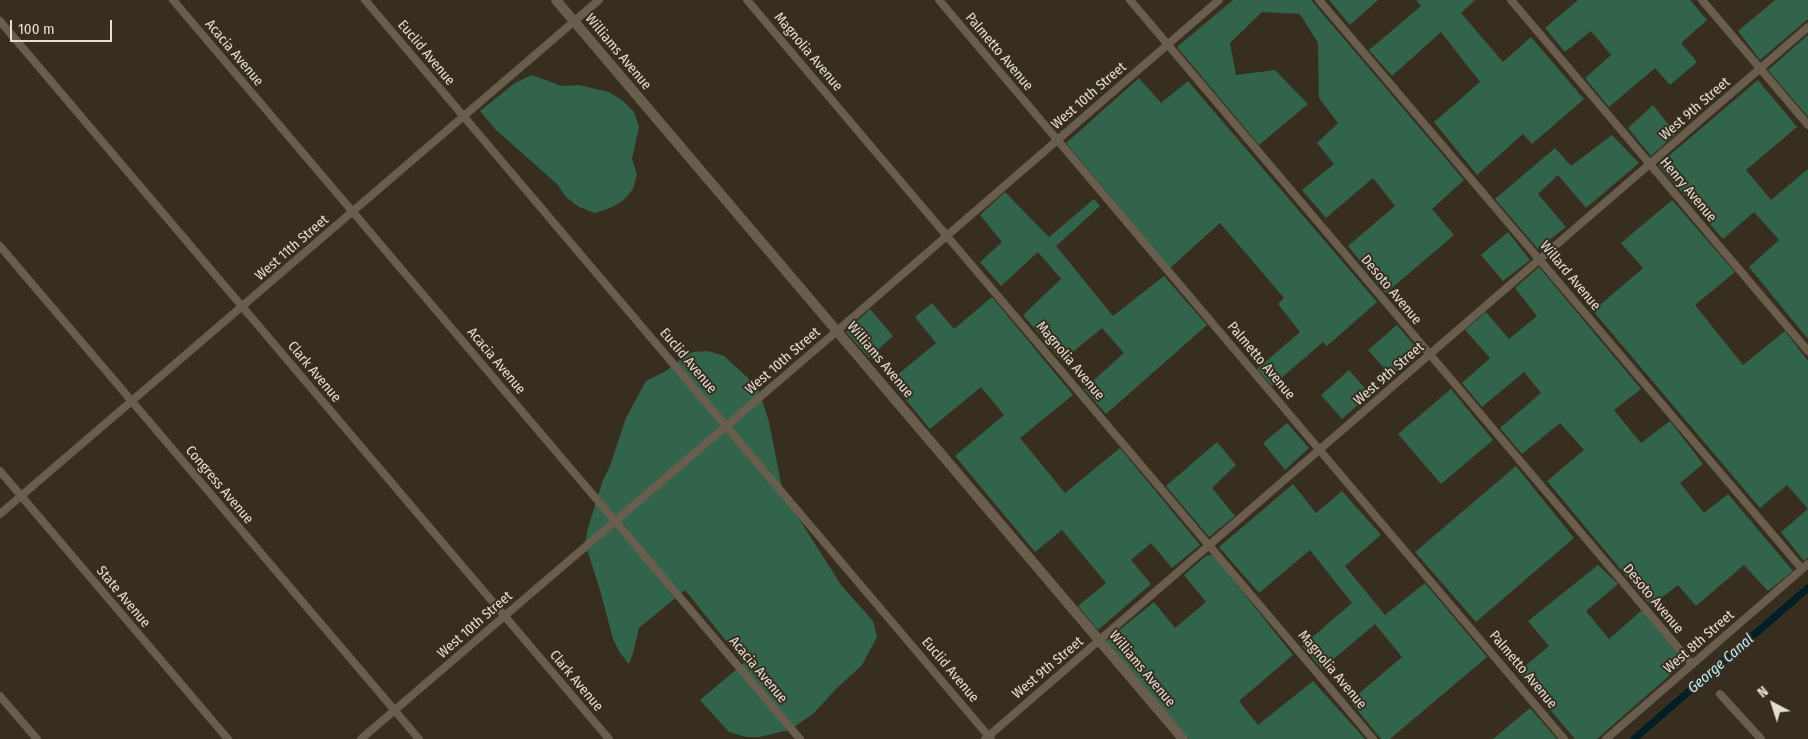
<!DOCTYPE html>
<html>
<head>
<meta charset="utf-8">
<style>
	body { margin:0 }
	#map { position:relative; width:1808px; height:739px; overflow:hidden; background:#382e20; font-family:"Fira Sans Condensed",sans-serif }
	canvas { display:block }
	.north { position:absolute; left:1748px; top:679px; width:50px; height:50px; -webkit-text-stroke:4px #382e20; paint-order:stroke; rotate:320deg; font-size:14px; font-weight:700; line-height:20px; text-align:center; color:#e5ded5 }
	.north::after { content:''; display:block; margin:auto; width:18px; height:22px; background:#e5ded5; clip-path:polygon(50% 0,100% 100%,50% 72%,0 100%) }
	.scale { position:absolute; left:10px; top:20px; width:102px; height:22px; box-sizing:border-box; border:2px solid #e5ded5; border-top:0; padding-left:6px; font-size:15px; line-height:18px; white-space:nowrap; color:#e5ded5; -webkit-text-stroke:4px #382e20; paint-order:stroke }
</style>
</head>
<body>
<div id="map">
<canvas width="1808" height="739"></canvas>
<div class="north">N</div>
<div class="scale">100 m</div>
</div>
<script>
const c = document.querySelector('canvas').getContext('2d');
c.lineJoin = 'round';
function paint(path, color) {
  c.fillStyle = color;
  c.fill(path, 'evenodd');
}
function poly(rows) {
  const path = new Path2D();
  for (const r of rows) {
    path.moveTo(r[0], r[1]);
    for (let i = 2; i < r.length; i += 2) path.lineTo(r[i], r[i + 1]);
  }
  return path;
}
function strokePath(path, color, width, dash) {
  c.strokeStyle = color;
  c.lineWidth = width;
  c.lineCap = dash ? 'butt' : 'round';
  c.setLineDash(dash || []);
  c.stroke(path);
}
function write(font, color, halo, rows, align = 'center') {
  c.font = font + ' "Fira Sans Condensed",sans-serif';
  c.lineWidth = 4;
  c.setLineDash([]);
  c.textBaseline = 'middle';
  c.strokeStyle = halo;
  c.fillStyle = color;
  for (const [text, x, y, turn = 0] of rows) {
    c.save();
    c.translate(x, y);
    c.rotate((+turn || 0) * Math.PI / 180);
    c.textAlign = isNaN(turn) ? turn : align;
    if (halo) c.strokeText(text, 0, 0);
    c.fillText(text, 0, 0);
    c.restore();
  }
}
const green = poly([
	[1233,0,1311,0,1464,180,1432,209,1454,235,1386,293,1348,246,1395,206,1373,178,1326,218,1302,190,1334,164,1317,143,1338,123,1319,98,1318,43,1300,14,1262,12,1230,43,1236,75,1275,70,1308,104,1259,145,1177,47],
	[1329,0,1378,0,1350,25],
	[1416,0,1475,0,1461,13,1503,62,1531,37,1584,99,1532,144,1523,134,1477,175,1434,122,1480,82,1441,32,1392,76,1369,50,1421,6],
	[1578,0,1690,0,1707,20,1681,43,1697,62,1670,85,1655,68,1609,107,1585,78,1611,55,1591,31,1565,52,1545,28],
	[1775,0,1808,0,1808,19,1760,60,1738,31],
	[1808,35,1808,117,1768,70],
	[532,75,562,86,579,85,609,92,623,101,634,112,639,127,632,159,637,174,633,189,624,200,610,208,595,213,579,207,566,197,557,184,496,130,480,111,515,83],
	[1139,78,1161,103,1188,81,1377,302,1327,346,1323,342,1272,386,1257,369,1300,332,1278,304,1284,298,1220,223,1170,268,1066,143],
	[1758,80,1797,127,1746,170,1771,200,1808,169,1808,339,1749,267,1779,240,1754,212,1723,239,1658,165],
	[1653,105,1676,134,1651,156,1628,128],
	[1612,135,1639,163,1586,208,1558,175,1538,194,1566,227,1538,249,1495,199,1555,148,1571,166],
	[1005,192,1049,237,1094,199,1100,206,1056,246,1113,316,1164,276,1207,325,1106,414,1084,389,1124,353,1102,328,1062,361,1023,315,1061,279,1038,252,1001,286,980,262,1002,242,980,215],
	[1672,200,1735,272,1695,305,1743,365,1785,331,1808,361,1808,509,1787,485,1760,508,1593,311,1643,268,1621,243],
	[1508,232,1530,260,1503,281,1481,255],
	[1539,267,1641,389,1614,410,1641,443,1670,421,1703,464,1680,483,1704,513,1728,494,1793,571,1768,591,1744,565,1696,606,1678,585,1651,606,1547,481,1584,450,1560,423,1522,454,1500,428,1541,393,1524,372,1482,407,1462,383,1490,358,1465,330,1486,312,1509,339,1537,316,1515,288],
	[992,297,1073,395,1020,438,1065,493,1120,448,1200,545,1172,568,1151,543,1131,560,1151,584,1098,630,1078,606,1106,583,1062,530,1035,552,955,456,1004,415,981,387,930,429,890,381,936,343,915,317,932,303,954,329],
	[870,309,893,336,869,358,846,332],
	[1397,325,1420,352,1391,376,1368,350],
	[708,351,724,356,748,378,759,390,769,422,782,488,789,503,841,585,873,621,877,637,862,665,836,689,814,713,790,730,759,737,746,737,729,732,700,700,744,663,685,590,639,628,633,653,629,664,620,653,613,639,600,590,585,543,588,528,603,480,610,466,626,418,646,381,666,371,678,361,693,352],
	[1349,370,1370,394,1342,419,1321,395],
	[1451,389,1493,440,1441,484,1398,434],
	[1287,423,1309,448,1285,470,1263,443],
	[1217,442,1236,465,1212,488,1235,516,1209,537,1166,486],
	[1516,466,1574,538,1476,622,1415,552],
	[1293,484,1316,513,1342,491,1381,535,1345,566,1385,615,1425,583,1487,657,1390,739,1381,739,1350,701,1402,657,1375,624,1322,669,1302,646,1352,603,1310,550,1259,593,1219,547],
	[1808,509,1808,558,1804,561,1781,532],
	[1207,555,1214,556,1293,655,1239,701,1258,725,1313,681,1365,739,1189,739,1106,641,1154,602,1175,628,1206,602,1184,575],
	[1598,565,1618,584,1586,611,1609,639,1642,610,1685,662,1597,739,1575,739,1518,672,1549,646,1528,621],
	[1530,708,1557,739,1493,739]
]);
const canal = poly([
	[1634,739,1808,588]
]);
const minor = poly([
	[173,0,800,739],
	[365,0,991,739],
	[747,0,1373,739],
	[939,0,1564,739],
	[1130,0,1692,664],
	[1319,0,1802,569],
	[1511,0,1808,351],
	[1702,0,1808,125],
	[0,21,609,739],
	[0,246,419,739],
	[0,471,228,739],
	[0,514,599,0],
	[1720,694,1761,739],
	[0,696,37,739],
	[361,739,837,331,1219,0],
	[985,739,1808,27],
	[1606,739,1808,564]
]);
const tertiary = poly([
	[556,0,1183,739]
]);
const streetNames = [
	["Williams Avenue",618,52,50],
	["Magnolia Avenue",808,52,50],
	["Palmetto Avenue",999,52,50],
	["Acacia Avenue",234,53,50],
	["Euclid Avenue",426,53,50],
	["West 10th Street",1089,96,-41],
	["West 9th Street",1695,109,-41],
	["Henry Avenue",1688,190,50],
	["West 11th Street",292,248,-41],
	["Willard Avenue",1570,276,50],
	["Desoto Avenue",1391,290,50],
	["Williams Avenue",880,360,50],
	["Acacia Avenue",496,361,50],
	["Euclid Avenue",688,361,50],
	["West 10th Street",783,361,-41],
	["Magnolia Avenue",1070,361,50],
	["Palmetto Avenue",1261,361,50],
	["Clark Avenue",314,372,50],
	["West 9th Street",1389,374,-41],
	["Congress Avenue",219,485,50],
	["State Avenue",123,597,50],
	["Desoto Avenue",1653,599,50],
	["West 10th Street",475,625,-41],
	["West 8th Street",1699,642,-41],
	["West 9th Street",1048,668,-40],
	["Williams Avenue",1142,669,50],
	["Acacia Avenue",758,670,50],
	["Euclid Avenue",950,670,50],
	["Magnolia Avenue",1332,670,50],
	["Palmetto Avenue",1523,670,50],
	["Clark Avenue",576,681,50]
];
const waterNames = [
	["George Canal",1721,664,-41]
];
paint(green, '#32634b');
strokePath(canal, '#001e26', 7);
strokePath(minor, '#695d4e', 8);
strokePath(tertiary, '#695d4e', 10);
write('14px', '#e5ded5', '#382e20', streetNames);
write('italic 15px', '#bbebfa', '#382e20', waterNames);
</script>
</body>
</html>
